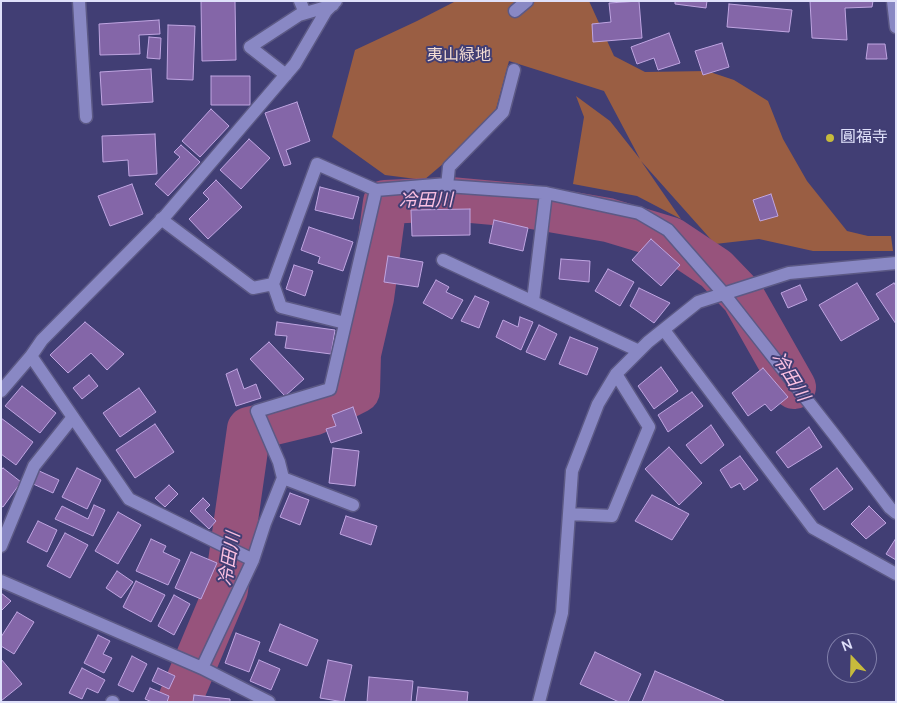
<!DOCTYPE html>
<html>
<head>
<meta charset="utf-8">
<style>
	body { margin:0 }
	#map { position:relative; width:897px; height:703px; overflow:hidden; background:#413e74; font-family:Manrope,sans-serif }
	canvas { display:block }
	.frame { position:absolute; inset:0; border:2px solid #dfe0fa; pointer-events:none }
	.north { position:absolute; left:827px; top:633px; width:50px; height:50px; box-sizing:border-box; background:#413e74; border:1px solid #807faa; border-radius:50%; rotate:339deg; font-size:14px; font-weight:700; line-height:20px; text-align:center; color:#dfe0fa }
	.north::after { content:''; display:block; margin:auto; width:18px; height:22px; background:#c7bb3c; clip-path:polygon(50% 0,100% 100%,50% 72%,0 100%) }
</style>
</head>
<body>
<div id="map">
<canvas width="897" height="703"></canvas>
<div class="frame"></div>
<div class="north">N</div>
</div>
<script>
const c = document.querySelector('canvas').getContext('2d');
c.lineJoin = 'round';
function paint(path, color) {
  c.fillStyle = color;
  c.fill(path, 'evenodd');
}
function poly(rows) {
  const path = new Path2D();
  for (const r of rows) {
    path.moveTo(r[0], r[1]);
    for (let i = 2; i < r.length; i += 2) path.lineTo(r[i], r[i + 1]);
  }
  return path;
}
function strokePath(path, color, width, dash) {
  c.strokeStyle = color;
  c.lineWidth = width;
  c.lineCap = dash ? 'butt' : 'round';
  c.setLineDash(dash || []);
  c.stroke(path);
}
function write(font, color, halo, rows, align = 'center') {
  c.font = font + ' Manrope,"Noto Sans JP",sans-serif';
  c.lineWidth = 4;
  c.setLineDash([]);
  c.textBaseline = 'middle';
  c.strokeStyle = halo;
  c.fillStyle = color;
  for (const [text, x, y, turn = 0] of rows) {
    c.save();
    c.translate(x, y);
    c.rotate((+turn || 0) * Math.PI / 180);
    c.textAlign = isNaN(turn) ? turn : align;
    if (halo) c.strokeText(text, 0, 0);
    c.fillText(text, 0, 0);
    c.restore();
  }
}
const green = poly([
	[589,1,614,56,645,72,707,71,734,80,768,101,783,139,807,181,847,231,868,236,891,236,893,251,813,251,759,239,715,244,641,161,681,219,637,196,573,184,584,117,576,96,610,121,640,159,604,91,509,61,496,109,444,163,424,180,385,175,332,137,355,50,417,21,454,2]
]);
const river = poly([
	[179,702,226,590,249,429,315,413,358,391,359,354,372,298,385,202,450,199,527,206,608,220,671,239,716,269,743,297,794,387]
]);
const building = poly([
	[201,1,235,1,236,60,202,61,201,1],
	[639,1,642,38,593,42,592,24,611,22,609,3,639,1],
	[675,1,707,1,706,8,675,4,675,1],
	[810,1,873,1,872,7,845,8,847,40,812,38,810,1],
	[729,4,792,10,789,32,727,27,729,4],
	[159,20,160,34,139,35,140,54,100,55,99,24,159,20],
	[168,25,195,26,193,80,167,79,168,25],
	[669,33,680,63,658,70,654,58,637,64,631,47,669,33],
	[149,37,161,38,160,59,147,58,149,37],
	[722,43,729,67,703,75,695,51,722,43],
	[868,44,885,44,887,59,866,59,868,44],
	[151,69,153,102,102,105,100,72,151,69],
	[211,76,250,76,250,105,211,105,211,76],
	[297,102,310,141,286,150,291,164,284,166,265,113,297,102],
	[211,109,229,126,200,157,182,141,211,109],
	[155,134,157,174,129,176,128,160,103,162,102,136,155,134],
	[249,139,270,158,241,189,220,170,249,139],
	[181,145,200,162,168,196,155,184,180,157,174,152,181,145],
	[216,180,242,207,208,239,189,219,209,199,203,193,216,180],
	[132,184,143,214,110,226,98,196,132,184],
	[320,187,359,197,353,219,315,210,320,187],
	[771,194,778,216,760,221,753,200,771,194],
	[470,209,470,235,412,236,411,210,470,209],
	[494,220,528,228,523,251,489,243,494,220],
	[309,227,353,242,343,271,318,263,320,257,301,250,309,227],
	[651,239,680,265,661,286,632,260,651,239],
	[388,256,423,262,418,287,384,282,388,256],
	[561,259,590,261,589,282,559,279,561,259],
	[294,265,313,271,305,296,286,289,294,265],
	[608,269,634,282,620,306,595,291,608,269],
	[436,280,449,287,446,292,463,300,452,319,423,303,436,280],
	[857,283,879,319,841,341,819,305,857,283],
	[894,283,896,286,896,324,876,294,894,283],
	[800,285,807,300,788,308,781,293,800,285],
	[639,288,670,303,654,323,630,306,639,288],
	[475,296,489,302,479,328,461,321,475,296],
	[520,317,533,322,521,350,496,337,503,320,518,327,520,317],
	[85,322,124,354,107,370,91,353,68,373,50,355,85,322],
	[277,322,335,330,331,354,285,348,287,336,275,335,277,322],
	[539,325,557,334,545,360,526,352,539,325],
	[570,337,598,348,587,375,559,364,570,337],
	[269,342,304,379,285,396,250,359,269,342],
	[661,367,678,391,654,409,638,386,661,367],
	[763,368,788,397,771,411,765,404,748,416,732,393,763,368],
	[237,369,244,389,256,384,261,398,236,406,226,374,237,369],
	[89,375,98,386,82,399,73,388,89,375],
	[22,386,56,413,40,433,5,406,22,386],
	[139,388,156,412,120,437,103,413,139,388],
	[692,392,703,406,668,432,658,415,692,392],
	[353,407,362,433,331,443,326,429,336,426,332,415,353,407],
	[1,418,33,442,16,465,1,454,1,418],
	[155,424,174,452,135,478,116,450,155,424],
	[711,425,724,445,701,464,686,445,711,425],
	[809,427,822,447,788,468,776,452,809,427],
	[669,447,702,483,679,505,645,469,669,447],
	[333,448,359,451,355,486,329,483,333,448],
	[740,456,758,480,744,490,740,483,731,488,720,470,740,456],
	[3,468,21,482,3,507,1,506,1,470,3,468],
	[77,468,101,480,87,509,62,497,77,468],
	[837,468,853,489,824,510,810,489,837,468],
	[37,470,59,480,53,493,31,483,37,470],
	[169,485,178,494,165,507,155,498,169,485],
	[290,493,309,500,300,525,280,517,290,493],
	[652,495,689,514,672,540,635,521,652,495],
	[203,498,210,505,205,510,216,521,209,529,190,511,203,498],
	[94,505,105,510,93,536,55,519,62,506,88,519,94,505],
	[869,506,886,523,866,539,851,524,869,506],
	[118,512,141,525,118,564,95,551,118,512],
	[346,516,377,526,371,545,340,534,346,516],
	[38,521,57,530,47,552,27,542,38,521],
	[65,533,88,545,70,578,47,566,65,533],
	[896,538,896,560,886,554,896,538],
	[151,539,166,546,163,552,180,560,168,585,136,571,151,539],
	[191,552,217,563,201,599,175,588,191,552],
	[117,571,133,582,121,598,106,588,117,571],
	[136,581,165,595,151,622,123,607,136,581],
	[1,593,11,601,1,611,1,593],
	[174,595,190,604,174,635,158,626,174,595],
	[17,612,34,622,14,654,1,646,1,637,17,612],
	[280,624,318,640,307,666,269,651,280,624],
	[236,633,260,642,249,672,225,663,236,633],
	[98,635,110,641,103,654,112,658,104,673,84,663,98,635],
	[595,652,641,674,628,702,619,702,580,684,595,652],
	[132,656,147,664,133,692,118,685,132,656],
	[1,659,22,684,1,701,1,659],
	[259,660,280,669,271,690,250,681,259,660],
	[328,660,352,665,344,702,320,698,328,660],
	[82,668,105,680,98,693,87,688,82,699,69,693,82,668],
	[158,668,175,676,169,689,152,681,158,668],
	[655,671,724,701,724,702,642,702,655,671],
	[369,677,413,681,411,702,367,702,369,677],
	[418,687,468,692,467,702,416,702,418,687],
	[150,688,169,696,167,702,152,702,145,699,150,688],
	[194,695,230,699,230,702,193,702,194,695]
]);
const minor = poly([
	[79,1,86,117],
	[300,1,305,13],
	[893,1,896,27],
	[515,11,527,1],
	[514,70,503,112,449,167,447,186,546,193],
	[286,75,250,47,299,15,333,5],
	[161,219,253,288,273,284,317,164,376,190],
	[443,260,639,351],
	[273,284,281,307,345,323],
	[533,301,546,193,639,213,668,230,724,294,836,437,890,508,896,513],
	[664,330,813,528,896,574],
	[31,356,129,499,253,560,265,523,283,478,279,462,257,411,330,389,376,190,447,184],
	[1,391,31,356,42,340,166,215,295,64,326,11,336,1],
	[283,478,353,505],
	[569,514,612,516,649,427,616,374],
	[1,546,34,466,73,417],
	[1,581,202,668,253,560],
	[202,668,269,702],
	[112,702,113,702],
	[539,702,562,613,572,471,598,404,616,374,648,342,698,302,789,273,896,263]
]);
const markers = [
	[830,138,5,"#c7bb3c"]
];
const parkNames = [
	["夷山緑地",459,56]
];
const poiNames = [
	["圓福寺",840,138]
];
const waterNames = [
	["冷田川",426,201,-1],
	["冷田川",790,377,58],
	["冷田川",230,559,-81]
];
paint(green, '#9a5e43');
strokePath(river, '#97537c', 44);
paint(building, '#8466a8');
strokePath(building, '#bfa5e1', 1);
strokePath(minor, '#5c5985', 15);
strokePath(minor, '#8988c4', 12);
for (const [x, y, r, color] of markers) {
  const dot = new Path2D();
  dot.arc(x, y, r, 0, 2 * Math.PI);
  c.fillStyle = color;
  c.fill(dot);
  strokePath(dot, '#413e74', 2);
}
write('16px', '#f2dcd3', '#413e74', parkNames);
write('16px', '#dfe0fa', '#413e74', poiNames, 'left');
write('italic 18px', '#fcc1e2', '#413e74', waterNames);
</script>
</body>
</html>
